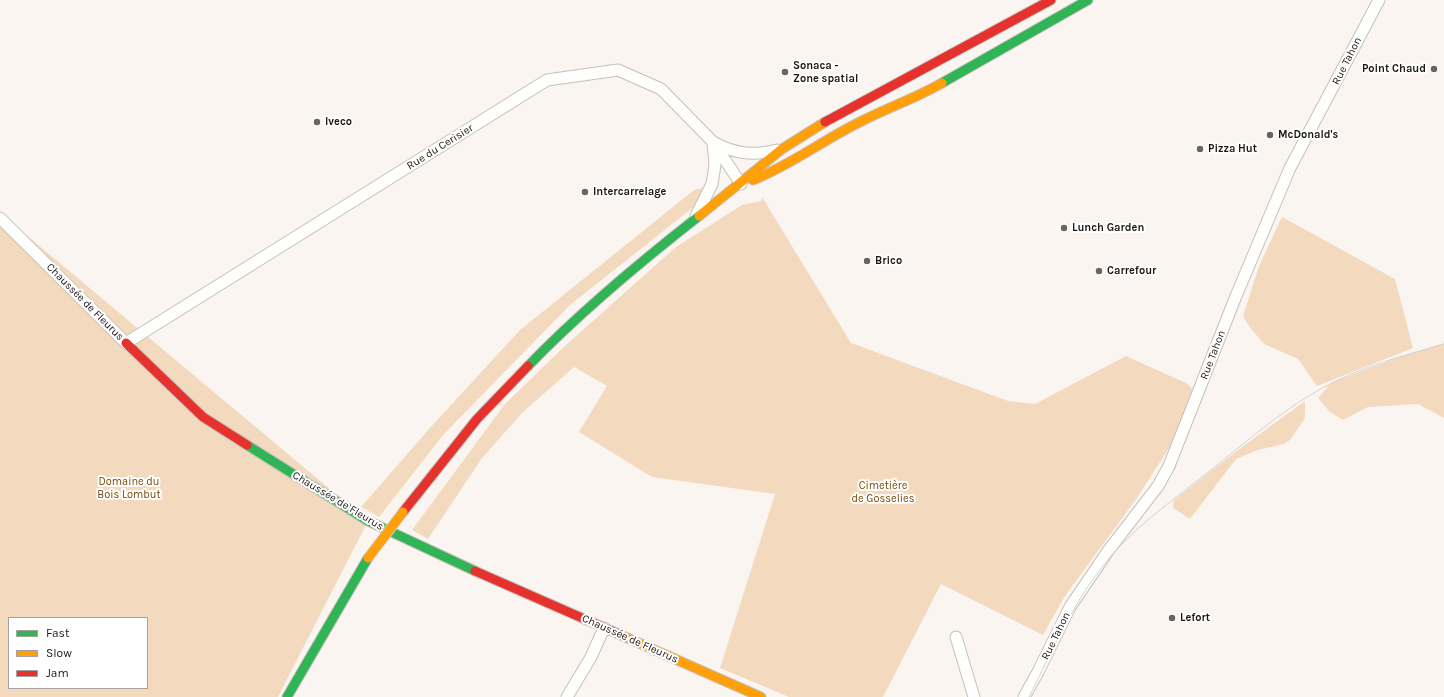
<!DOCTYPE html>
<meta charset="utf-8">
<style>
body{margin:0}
#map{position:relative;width:1444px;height:697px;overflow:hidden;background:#faf5f1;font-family:Karla,sans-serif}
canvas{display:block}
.legend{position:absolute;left:8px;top:617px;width:140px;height:72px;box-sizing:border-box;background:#fff;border:1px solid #a4a2a0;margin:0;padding:5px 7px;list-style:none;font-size:12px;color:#1b1611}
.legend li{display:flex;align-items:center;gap:8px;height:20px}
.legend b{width:20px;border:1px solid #a4a2a0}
</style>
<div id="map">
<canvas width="1444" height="697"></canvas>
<ul class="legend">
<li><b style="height:5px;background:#30b455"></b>Fast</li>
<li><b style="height:5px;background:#ff9f0a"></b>Slow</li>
<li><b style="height:5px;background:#e5322d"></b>Jam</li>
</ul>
</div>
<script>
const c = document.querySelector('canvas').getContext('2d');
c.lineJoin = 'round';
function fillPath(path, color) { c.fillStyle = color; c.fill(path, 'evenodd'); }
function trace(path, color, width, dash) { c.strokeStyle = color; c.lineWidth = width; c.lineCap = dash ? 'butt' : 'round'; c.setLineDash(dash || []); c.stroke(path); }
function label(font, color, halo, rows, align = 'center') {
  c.font = font + ' Karla,sans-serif'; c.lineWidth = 4; c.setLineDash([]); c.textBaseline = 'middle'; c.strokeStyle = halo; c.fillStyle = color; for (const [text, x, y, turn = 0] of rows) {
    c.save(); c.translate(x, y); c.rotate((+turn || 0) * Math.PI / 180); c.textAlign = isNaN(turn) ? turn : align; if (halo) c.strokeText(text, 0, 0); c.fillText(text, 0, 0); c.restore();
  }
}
const green = new Path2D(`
 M704,188L705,198L570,305L444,434L379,517L361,507L429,429L520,330L694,190Z
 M762,197L851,343L1008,401L1035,404L1126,356L1188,384L1192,389L1176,437L1137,498L1065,596L1043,635L941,584L883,697H789L720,668L775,494L652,477L579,432L607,386L574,367L523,412L482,458L428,539L412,530L505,404L566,345L676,247L742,205L761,201Z
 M0,213L368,521L278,697H0ZM9,618H147V688H9Z
 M1282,217L1395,279L1413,348L1317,386L1298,359L1264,344L1248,325L1243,316L1259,266Z
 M1444,343V418L1418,404L1368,407L1343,420L1330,412L1318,398L1332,382L1402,356Z
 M1305,401V418L1290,440L1284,444L1258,450L1236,459L1190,519L1173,508L1174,500C1217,466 1260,433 1305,401Z`);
const street = new Path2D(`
 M715,143C736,154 754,156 777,150
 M696,216L712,184L715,165L713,143
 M0,218L126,343L547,80L618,70L661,89L713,142L741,184
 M956,637L974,697
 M567,697L591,657L604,628
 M1024,697L1038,672L1070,607L1108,551L1158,486L1169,466L1236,296L1290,168L1379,0`);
const fast = new Path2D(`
 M942,83L1088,0
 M528,366C581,311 639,263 699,216
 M247,445L368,521L475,571
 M287,697L368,558`);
const slow = new Path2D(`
 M753,180C791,165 823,140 860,122C887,108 916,98 942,83
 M699,216L782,149L825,122
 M623,636L761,697`);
const jam = new Path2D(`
 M825,122L1051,0
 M126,343L203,417L247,445
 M403,512L477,419L528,366
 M475,571L623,636`);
const tram = new Path2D(`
 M1029,697C1051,654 1070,609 1099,571C1129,530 1172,501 1211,470C1251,438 1290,403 1336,381C1370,364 1407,355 1444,344`);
const slowBridge = new Path2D(`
 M368,558L403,512`);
const markers = [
 [1434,69,4,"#69645f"],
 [785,72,4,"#69645f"],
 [317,122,4,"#69645f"],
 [1270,135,4,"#69645f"],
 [1200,149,4,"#69645f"],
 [585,192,4,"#69645f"],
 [1064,228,4,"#69645f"],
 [867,261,4,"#69645f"],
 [1099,271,4,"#69645f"],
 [1172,618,4,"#69645f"]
];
const streetNames = [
 ["Rue Tahon",1347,61,-63],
 ["Rue du Cerisier",440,147,-32],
 ["Chaussée de Fleurus",85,302,45],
 ["Rue Tahon",1213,355,-69],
 ["Chaussée de Fleurus",338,501,31],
 ["Rue Tahon",1056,636,-64],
 ["Chaussée de Fleurus",630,639,24]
];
const poiNames = [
 ["Sonaca -",793,66],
 ["Zone spatial",793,79],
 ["Point Chaud",1426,69,"right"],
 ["Iveco",325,122],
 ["McDonald's",1278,135],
 ["Pizza Hut",1208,149],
 ["Intercarrelage",593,192],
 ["Lunch Garden",1072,228],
 ["Brico",875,261],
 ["Carrefour",1107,271],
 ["Lefort",1180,618]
];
const parkNames = [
 ["Domaine du",129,482],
 ["Bois Lombut",129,495],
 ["Cimetière",883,486],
 ["de Gosselies",883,499]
];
fillPath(green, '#f3dabe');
trace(street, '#c5c0bc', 13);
trace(fast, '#c5c0bc', 11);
trace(slow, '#c5c0bc', 11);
trace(jam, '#c5c0bc', 11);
trace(street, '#fefefd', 11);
trace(fast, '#30b455', 9);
trace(slow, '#ff9f0a', 9);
trace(jam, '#e5322d', 9);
trace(tram, '#d4d2d1', 1);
trace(slowBridge, '#d4d1cf', 11, []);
trace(slowBridge, '#ff9f0a', 9);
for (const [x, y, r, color] of markers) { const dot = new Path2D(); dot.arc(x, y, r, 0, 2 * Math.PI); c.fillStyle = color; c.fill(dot); trace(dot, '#fff', 1.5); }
label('11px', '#1b1611', '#fff', streetNames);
label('bold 11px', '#1b1611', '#fff', poiNames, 'left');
label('11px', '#734807', '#fff', parkNames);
</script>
